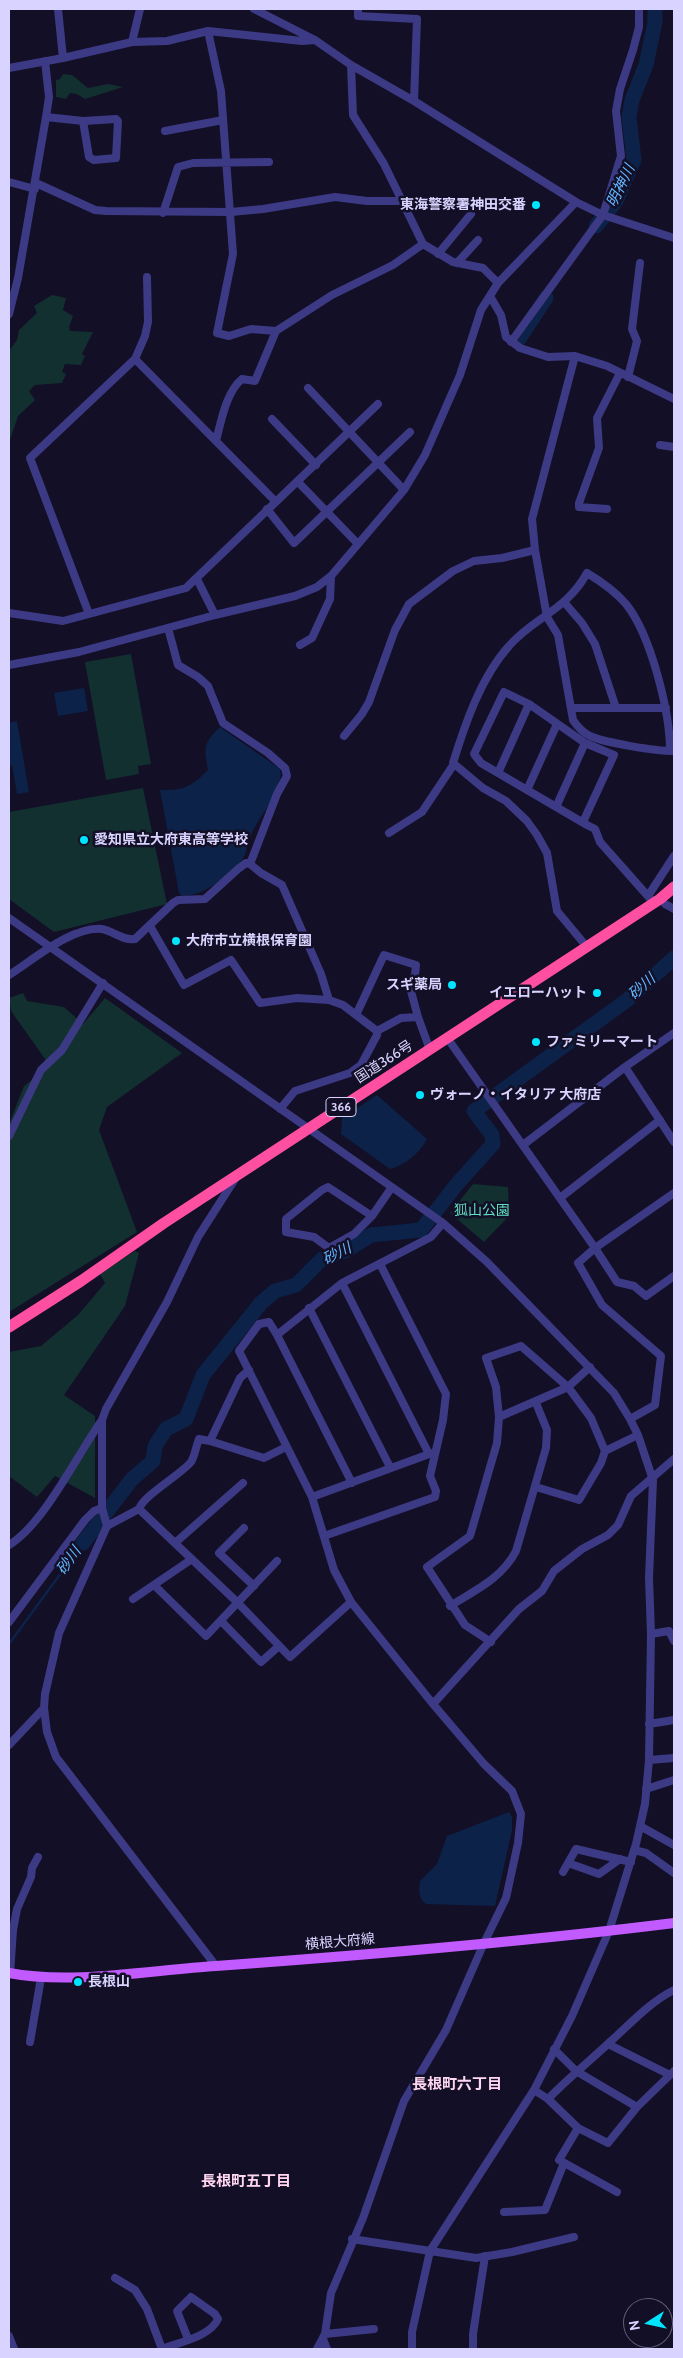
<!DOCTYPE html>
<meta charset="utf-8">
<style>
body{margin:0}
#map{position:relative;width:683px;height:2358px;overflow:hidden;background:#130f26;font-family:Cabin,sans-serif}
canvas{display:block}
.frame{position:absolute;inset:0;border:10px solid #d9d4ff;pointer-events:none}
.north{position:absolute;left:623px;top:2298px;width:50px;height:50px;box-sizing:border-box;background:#130f26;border:1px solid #625e7d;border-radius:50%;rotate:260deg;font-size:14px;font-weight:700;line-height:20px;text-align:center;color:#d9d4ff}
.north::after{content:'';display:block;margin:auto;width:18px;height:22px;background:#00e5ff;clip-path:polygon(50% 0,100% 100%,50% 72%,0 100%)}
</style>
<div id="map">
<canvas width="683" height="2358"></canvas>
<div class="frame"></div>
<div class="north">N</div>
</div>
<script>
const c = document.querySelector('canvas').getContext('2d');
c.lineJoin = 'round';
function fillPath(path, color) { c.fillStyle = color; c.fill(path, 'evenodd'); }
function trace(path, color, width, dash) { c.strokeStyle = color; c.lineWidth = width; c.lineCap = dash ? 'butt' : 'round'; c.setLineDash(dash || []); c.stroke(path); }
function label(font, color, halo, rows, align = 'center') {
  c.font = font + ' Cabin,"Noto Sans JP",sans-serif'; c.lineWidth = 5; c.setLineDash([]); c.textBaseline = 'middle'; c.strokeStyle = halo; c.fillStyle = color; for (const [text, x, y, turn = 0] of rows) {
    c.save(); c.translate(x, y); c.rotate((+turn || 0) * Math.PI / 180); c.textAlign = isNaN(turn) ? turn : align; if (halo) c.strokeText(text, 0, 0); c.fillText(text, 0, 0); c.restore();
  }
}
const green = new Path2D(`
 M63,74L72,75L88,88L108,84L123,87L85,99L77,94L70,93L66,99L56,97V80L60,79Z
 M52,295L66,298L63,310L73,316L69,327L70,331L93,332L82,354L85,356L81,365L65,364L62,372L66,374L62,383L35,385L29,391L35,400L18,416L9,443V351L17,340L19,330L37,313L34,306Z
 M131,654L151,764L138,766L139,774L106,780L85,662Z
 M143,788L167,904L54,932L9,899V812Z
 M23,993L27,1001L64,1007L83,1024L105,998L182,1053L107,1107L99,1130L137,1232L9,1312V1124L24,1086L50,1066L11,1011L9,998Z
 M473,1184L508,1187L509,1216L484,1242L450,1213Z
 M135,1251L139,1253L125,1306L64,1395L95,1416V1498L55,1476L37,1497L9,1476V1352L41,1346L78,1315L105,1283L100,1274Z`);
const water = new Path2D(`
 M84,688L88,711L58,716L54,693Z
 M17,721L29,792L17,794L12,765L9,766V723Z
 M220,727L280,769C285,789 258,817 251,835C245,848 249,853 237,866C224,880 201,896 182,896L179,893L160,790C184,790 190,788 208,770C204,748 203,743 220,727Z
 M377,1095L427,1139C420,1153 405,1165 390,1169L341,1134L342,1118Z
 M509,1812L512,1817V1830L495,1906L426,1904C418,1898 419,1890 420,1881L437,1864L447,1836Z`);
const stream = new Path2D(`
 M9,1644L83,1543`);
const river = new Path2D(`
 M596,226L616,201L634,160L629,117L632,100L646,65L655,22V9
 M519,339L546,298
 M83,1543L132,1479L153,1461L155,1446L166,1429L186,1419L203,1375L261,1303L275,1291L296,1285L322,1259L345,1251L371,1235L421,1230L457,1184L493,1144L492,1135L474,1111L626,1001L674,958`);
const minor = new Path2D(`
 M58,9L63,58
 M254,9L315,40L351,65L414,101L576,202L603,215L674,238
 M358,9V16L417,19L414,101
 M208,31L221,91L233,254L217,333L229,336L251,329L276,331L332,295L393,265L423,244
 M132,42L140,9
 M351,65L353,115L384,164L423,244L453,262L483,268L498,283
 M9,68L63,58L132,42L167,41L208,31L302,41L315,40
 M46,117L83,121L116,119L118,121L116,158L94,160L89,157L83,121
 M165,131L223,120
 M9,182L35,189
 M36,183L95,210L106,211L231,212L263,209L335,197L367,201H401
 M163,213L178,167L193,163L269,162
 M438,254L471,214
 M457,263L478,240
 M490,296L501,315L506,337L520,348L548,357L575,356L607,366L674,399
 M9,314L18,278L46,117L49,97L45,61
 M511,342L603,215L621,156L616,111L620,89L633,50L639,27V9
 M575,356L532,519L535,550L547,617L558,635L573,720C577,726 584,733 590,736C606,743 655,751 673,751
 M135,359L145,336L148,322L147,277
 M628,377L637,341L632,329L640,263
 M308,388L404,490
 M272,419L316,465
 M216,441C221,422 226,392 242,379L255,381L276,331
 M660,445L674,447
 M298,482L358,544
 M267,509L294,543L410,432
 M607,509L579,507V503L599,448L597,418L620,373
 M197,579L215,615
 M564,602L582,623L595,644L616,708
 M9,613L63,621L186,588L378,404
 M89,614L30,458L135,359L276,502
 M300,645L312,638L330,599L331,576
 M9,665L79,652L215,615L295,596L317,587L331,576L404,490L425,455L460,375L481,310L498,283L576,202
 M571,708H666
 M344,736L362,714L369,702L395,630L409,604L453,571L474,561L502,558L535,550
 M498,773L529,704
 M527,790L557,724
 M556,807L585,743
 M583,822L614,755L585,743L529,704L504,692L474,754L481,763L587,825L595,829L600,842L654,903
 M389,833L422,812L454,764
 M250,864L261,873L282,885L321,974L329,1000L343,1005L377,1031
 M648,896L674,856
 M665,904L674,909
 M9,918L443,1223L487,1262L614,1393L630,1419L638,1435L653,1480L649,1578L651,1634L649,1760L645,1804L636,1844L609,1931L572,2016L534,2090L430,2251L412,2332V2349
 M150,926L184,985L231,960L260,1003L297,998L329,1000
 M587,947L557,911L547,853L537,835L527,821L506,801L483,788L453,763C465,724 481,677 509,646C534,617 566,611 587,573C602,582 615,591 626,604C651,635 670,712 670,751
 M9,975C33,960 72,926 102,929C113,931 123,941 135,939L173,903L178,900L205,899L238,869L246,863L250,864L277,794L287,776L285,768L268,753L223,723L208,686L198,677L178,665L168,628
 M356,1015L384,955L416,965L415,975L409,984L418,1017
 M448,1039L595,1248L617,1282L634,1286L646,1296L674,1276
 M625,1067L674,1142
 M280,1109L295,1091L350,1073L361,1065L377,1035V1031L401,1018L418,1017L430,1050
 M9,1136L41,1070L62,1050L103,983
 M523,1145L625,1067L674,1033
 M328,1187L372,1216L354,1234L329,1248L314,1237L286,1232V1219L322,1190Z
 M560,1198L660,1120
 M372,1216L392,1187
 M342,1283L429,1454
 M309,1308L390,1467
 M277,1335L342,1283L431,1237L443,1223
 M499,1417L568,1387L590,1367
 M630,1419L655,1405L661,1356L602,1305L578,1263L595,1248L674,1193
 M102,1420V1508L107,1526
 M210,1441L240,1378L249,1370
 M536,1487L579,1500L601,1463L605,1451L638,1435
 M312,1497L432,1453
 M139,1509L238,1603L290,1657L351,1602
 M244,1528L219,1553L254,1586
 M324,1536L435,1497L436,1491L430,1476L443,1420L446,1394L380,1264
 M175,1543L243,1483
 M9,1545C44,1524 77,1455 102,1420L106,1409L167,1302L198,1237L235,1179
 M154,1585L206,1636L277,1561
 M133,1599L192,1559
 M450,1606C476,1590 502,1578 516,1551L546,1448L547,1430L536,1403
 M221,1621L261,1662L279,1646
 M9,1622L85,1520L94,1511L102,1508
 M651,1634L669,1631L674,1641
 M491,1642L465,1625L427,1567L470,1536L497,1443L499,1417L496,1387L486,1358L521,1346L568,1387L591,1418L605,1451
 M433,1704L519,1609L542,1591L554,1571L582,1549L608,1535L618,1525L631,1496L674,1459
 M649,1724L674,1720
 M9,1745L44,1708
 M649,1760L674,1758
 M646,1789L674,1780
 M640,1826L674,1845
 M634,1850L646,1853L674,1873
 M568,1863L599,1874L620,1859
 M563,1872L576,1849L631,1862
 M216,1966L56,1757L47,1732L44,1708L45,1694L59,1633L107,1526L139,1509C144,1495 179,1476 191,1462C195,1456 196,1446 199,1439L210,1441L264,1458L286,1447
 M10,1974L13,1930L17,1909L31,1877L32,1868L38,1857
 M30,2042L41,1978
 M608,2044L670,2075L674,2071
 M534,2090L548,2099C568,2078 590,2061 611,2041C631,2023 650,2002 674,1990
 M548,2099L578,2128L608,2143L637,2107L576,2071L554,2049
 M637,2107L670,2075
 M578,2128L559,2160L617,2192
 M504,2212L545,2210L564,2163
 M352,2239L476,2258L512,2252L574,2237
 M115,2278L135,2290L147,2309L162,2349
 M325,2334L374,2329
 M9,2336L14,2349
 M323,2339L327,2349
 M162,2349C179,2342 210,2337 218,2319L215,2314L191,2297L177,2311L188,2339
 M317,2349L325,2334L331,2293L363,2218L404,2101L446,2030L484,1943L506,1898L518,1843L521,1814L512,1791L484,1764L433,1704L351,1602L334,1570L312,1497L239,1351L259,1324L269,1322L277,1335L352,1483
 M473,2349V2334L485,2256`);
const major = new Path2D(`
 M9,1973C72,1985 151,1970 216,1966C368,1955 522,1942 674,1923`);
const highway = new Path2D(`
 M9,1327L81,1281L164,1223L660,899L674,887`);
const markers = [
 [536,205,5,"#00e5ff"],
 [84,840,5,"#00e5ff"],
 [176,941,5,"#00e5ff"],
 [452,985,5,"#00e5ff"],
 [597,993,5,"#00e5ff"],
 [536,1042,5,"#00e5ff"],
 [420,1095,5,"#00e5ff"],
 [78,1982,5,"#00e5ff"]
];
const shields = [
 [341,1107,30]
];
const shieldNames = [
 ["366",341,1107]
];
const poiNames = [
 ["東海警察署神田交番",526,205,"right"],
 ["愛知県立大府東高等学校",94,840],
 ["大府市立横根保育園",186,941],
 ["スギ薬局",442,985,"right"],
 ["イエローハット",587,993,"right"],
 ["ファミリーマート",546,1042],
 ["ヴォーノ・イタリア 大府店",430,1095],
 ["長根山",88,1982]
];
const streetNames = [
 ["国道366号",384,1062,-33],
 ["横根大府線",340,1942,-5]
];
const parkNames = [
 ["狐山公園",482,1211]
];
const waterNames = [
 ["明神川",621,186,-64],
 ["砂川",642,987,-42],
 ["砂川",337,1254,-27],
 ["砂川",69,1561,-54]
];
const neighbourhoodNames = [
 ["長根町六丁目",457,2085],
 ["長根町五丁目",246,2182]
];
fillPath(green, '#12302f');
fillPath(water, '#0c2248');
trace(stream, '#0c2248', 2.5);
trace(river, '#0c2248', 15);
trace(minor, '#3d3a85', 8);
trace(major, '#c25bff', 10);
trace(highway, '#ff4fa3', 11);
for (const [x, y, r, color] of markers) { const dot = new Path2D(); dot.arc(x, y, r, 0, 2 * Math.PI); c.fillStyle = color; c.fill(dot); trace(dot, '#130f26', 2); }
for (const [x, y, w] of shields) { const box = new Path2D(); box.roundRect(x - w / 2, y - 9.5, w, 19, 4); c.fillStyle = '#130f26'; c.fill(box); trace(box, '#d9d4ff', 1); }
label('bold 12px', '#d9d4ff', null, shieldNames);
label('bold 14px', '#d9d4ff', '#130f26', poiNames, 'left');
label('14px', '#d9d4ff', '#130f26', streetNames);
label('14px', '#5fe0c0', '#130f26', parkNames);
label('italic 15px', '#62b6ff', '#130f26', waterNames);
label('bold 15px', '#ffd6f0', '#130f26', neighbourhoodNames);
</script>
